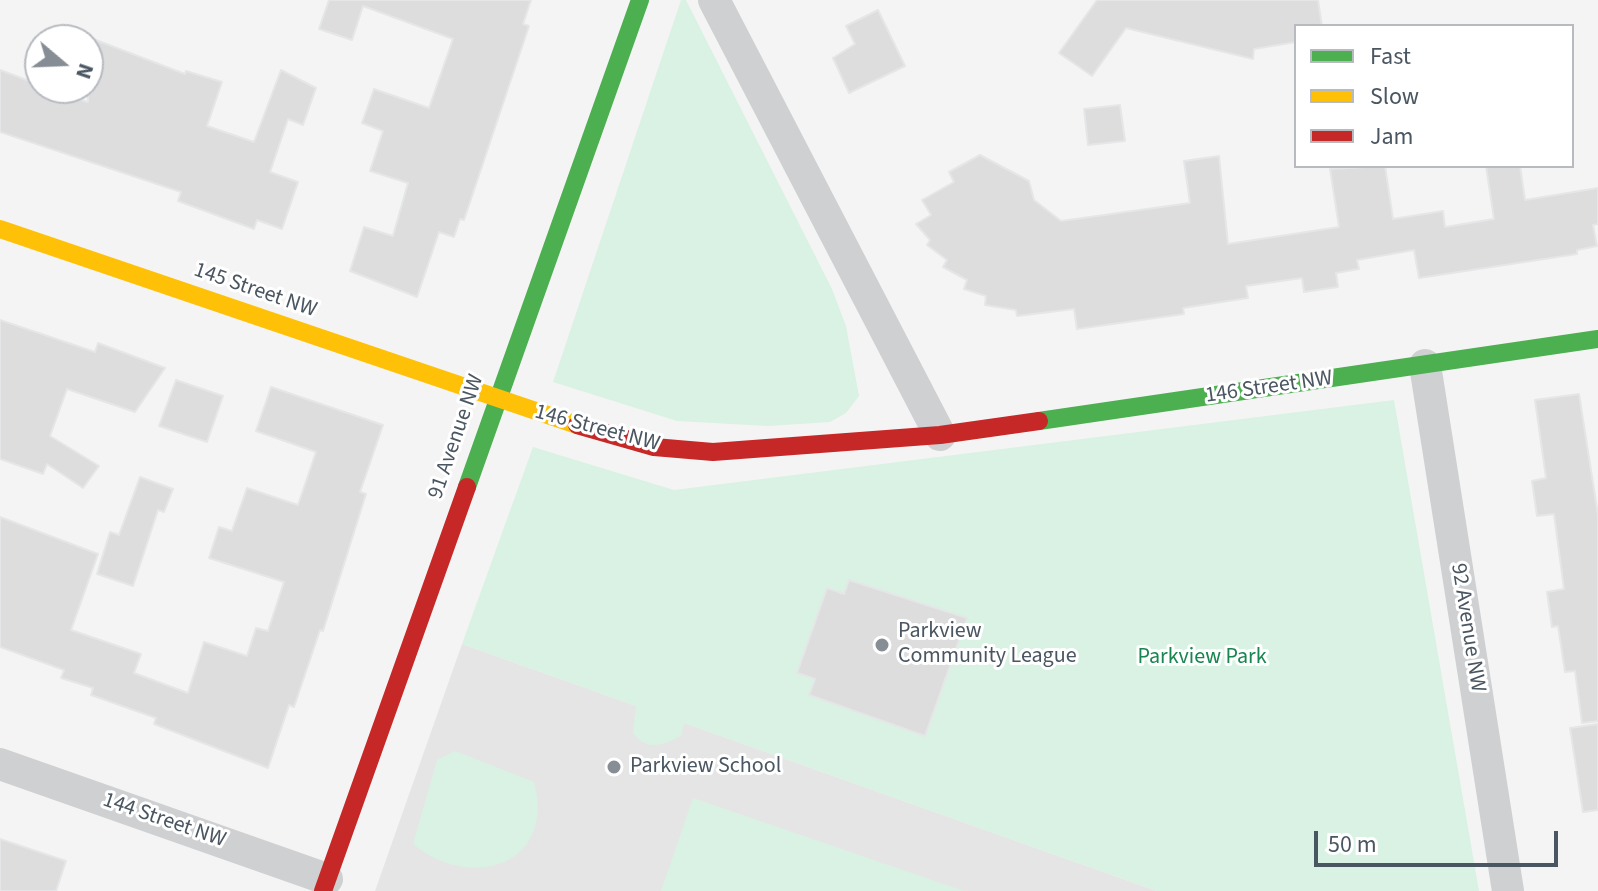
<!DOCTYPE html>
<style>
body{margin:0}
#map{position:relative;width:1598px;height:891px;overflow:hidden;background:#f4f4f4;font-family:"Source Sans 3",sans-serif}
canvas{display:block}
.legend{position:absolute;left:1294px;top:24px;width:280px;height:144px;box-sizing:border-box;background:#fff;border:2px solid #b7bbc0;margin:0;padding:10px 14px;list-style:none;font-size:24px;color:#4a5661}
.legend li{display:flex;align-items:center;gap:16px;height:40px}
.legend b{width:40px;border:2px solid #b7bbc0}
.north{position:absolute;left:24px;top:24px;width:80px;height:80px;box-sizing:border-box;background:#fff;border:2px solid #b7bbc0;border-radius:50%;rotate:109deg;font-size:22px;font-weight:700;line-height:32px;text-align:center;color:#4a5661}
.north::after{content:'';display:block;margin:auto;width:28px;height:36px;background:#868d94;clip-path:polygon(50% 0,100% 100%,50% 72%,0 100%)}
.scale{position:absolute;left:1314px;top:831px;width:244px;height:36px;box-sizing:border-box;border:4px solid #4a5661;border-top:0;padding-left:10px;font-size:24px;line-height:28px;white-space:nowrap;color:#4a5661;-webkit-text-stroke:6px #fff;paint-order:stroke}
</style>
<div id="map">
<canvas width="1598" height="891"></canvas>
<ul class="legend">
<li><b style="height:10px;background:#4caf50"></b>Fast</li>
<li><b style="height:10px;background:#ffc107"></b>Slow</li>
<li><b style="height:10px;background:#c62828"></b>Jam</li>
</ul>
<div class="north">N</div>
<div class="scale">50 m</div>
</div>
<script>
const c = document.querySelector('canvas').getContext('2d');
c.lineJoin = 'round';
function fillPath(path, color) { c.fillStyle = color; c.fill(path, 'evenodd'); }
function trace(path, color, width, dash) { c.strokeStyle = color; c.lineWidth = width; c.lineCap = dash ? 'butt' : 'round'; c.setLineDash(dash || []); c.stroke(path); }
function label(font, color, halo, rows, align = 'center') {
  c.font = font + ' "Source Sans 3",sans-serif'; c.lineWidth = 6; c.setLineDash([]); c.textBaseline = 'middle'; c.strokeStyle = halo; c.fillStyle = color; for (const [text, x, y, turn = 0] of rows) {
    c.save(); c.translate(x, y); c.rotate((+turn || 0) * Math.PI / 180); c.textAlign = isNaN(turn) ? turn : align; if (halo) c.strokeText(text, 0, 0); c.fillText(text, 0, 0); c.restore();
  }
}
const education = new Path2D(`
 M462,644L1157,891H375Z`);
const green = new Path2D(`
 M681,0H686L832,289L846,326L859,396L846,413L830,422L768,426L677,421L553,382Z
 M1394,400L1479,891H1157L684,723L681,736C662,745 648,752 633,733L636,706L462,644L533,447L674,490Z
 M455,751L534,782C556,867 469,891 413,844L437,760Z
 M693,798L964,891H661Z`);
const building = new Path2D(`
 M329,0H531L523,24L529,26L464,220L460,219L454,237L439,232L417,297L350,271L364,227L393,236L408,183L370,171L383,131L362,123L374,89L429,108L453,39L363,6L352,40L319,29Z
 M1097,0H1318L1322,26H1296V42L1254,49L1253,59L1126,28L1092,76L1059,53Z
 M878,10L905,66L849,93L833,58L855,44L846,26Z
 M88,37L185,74L186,71L222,82L207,126L254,142L281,70L316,88L303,125L288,119L270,172L298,182L282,229L257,220L254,229L178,201L181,192L0,132V70L40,85V88L88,102Z
 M1120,105L1125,141L1088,145L1084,109Z
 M980,155L1029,181L1034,200L1061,221L1190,203L1184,161L1219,156L1228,244L1339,227L1330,169L1385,166L1393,219L1443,211L1445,227L1494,219L1486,166H1520L1525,200L1598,188V224L1593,225L1597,246L1577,250V254L1419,278L1414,250L1357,260L1359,269L1336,273L1338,287L1304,292L1302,278L1246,286L1248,298L1183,308L1184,314L1077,329L1074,309L1017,316L1016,310L985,305L986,296L964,289L967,280L943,267L947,260L927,245L930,240L916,224L931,215L922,200L954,182L949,172Z
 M0,320L95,352L98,343L165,368L135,412L67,389L50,436L99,466L83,488L47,464L43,474L0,459Z
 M176,380L223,396L207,442L159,426Z
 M271,387L383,425L360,492L366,494L323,631L320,630L294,707L289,705L268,768L154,724L156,718L91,695L93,688L61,678L64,670L0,647V517L98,554L71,630L141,654L134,673L188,693L204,642L247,656L256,628L268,631L284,582L209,558L219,527L232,531L247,488L298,505L316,452L256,431Z
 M1579,394L1598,515V721L1582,723L1575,671L1565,672L1558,626L1552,627L1547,592L1564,589L1554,514L1537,516L1532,481L1546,478L1535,400Z
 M140,477L173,489L164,512L158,510L133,586L97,574L110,532L119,535Z
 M849,580L967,618L925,736L809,695L815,679L797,673L827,588L844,594Z
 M1598,724V810L1583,812L1570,728Z
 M0,839L66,861L56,891H0Z`);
const street = new Path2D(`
 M714,0L940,435
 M1425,365L1508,891
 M0,764L327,879`);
const fast = new Path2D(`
 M1039,421L1598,339
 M467,487L640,0`);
const slow = new Path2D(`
 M0,229L577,425`);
const jam = new Path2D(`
 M577,425L654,447L713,452L940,435L1039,421
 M323,891L467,487`);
const markers = [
 [882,645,8,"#868d94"],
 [614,767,8,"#868d94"]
];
const streetNames = [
 ["145 Street NW",255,291,19],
 ["146 Street NW",1269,388,-8],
 ["146 Street NW",597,429,15],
 ["91 Avenue NW",457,437,-71],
 ["92 Avenue NW",1467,628,81],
 ["144 Street NW",164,821,19]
];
const poiNames = [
 ["Parkview",898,632],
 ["Community League",898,657],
 ["Parkview School",630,767]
];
const parkNames = [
 ["Parkview Park",1202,658]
];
fillPath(education, '#e6e5e6');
fillPath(green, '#d9f2e3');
fillPath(building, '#ddddde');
trace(building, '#e5e6e7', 2);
trace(street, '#ced0d2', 32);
trace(fast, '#4caf50', 18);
trace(slow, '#ffc107', 18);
trace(jam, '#c62828', 18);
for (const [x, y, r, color] of markers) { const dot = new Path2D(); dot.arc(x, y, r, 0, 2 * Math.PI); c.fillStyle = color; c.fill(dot); trace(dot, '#fff', 3); }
label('22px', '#4a5661', '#fff', streetNames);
label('22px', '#4a5661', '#fff', poiNames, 'left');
label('22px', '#17864f', '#fff', parkNames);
</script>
